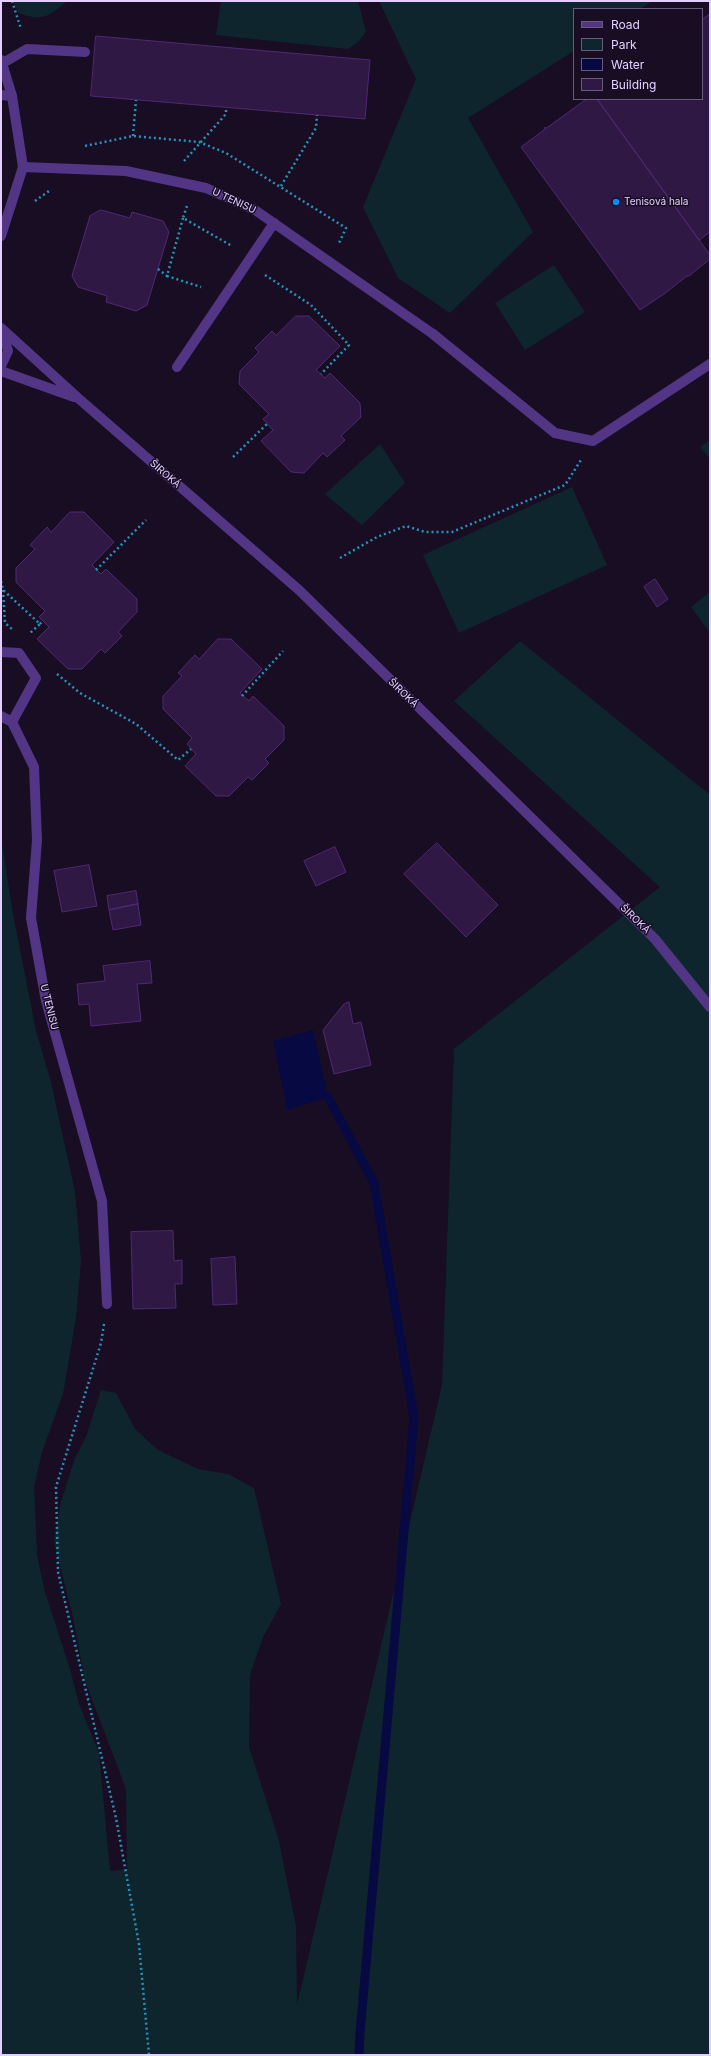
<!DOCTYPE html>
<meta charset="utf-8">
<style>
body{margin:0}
#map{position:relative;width:711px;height:2056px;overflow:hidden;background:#180d23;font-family:Inter,sans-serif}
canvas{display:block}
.frame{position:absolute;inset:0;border:2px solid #e4cfff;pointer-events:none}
.legend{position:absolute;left:573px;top:8px;width:130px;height:92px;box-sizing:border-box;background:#180d23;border:1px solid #6a5b7b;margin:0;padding:5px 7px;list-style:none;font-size:12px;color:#e4cfff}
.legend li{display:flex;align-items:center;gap:8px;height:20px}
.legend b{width:20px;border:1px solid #6a5b7b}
</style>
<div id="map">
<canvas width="711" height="2056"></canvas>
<div class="frame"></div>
<ul class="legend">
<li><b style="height:5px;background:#533585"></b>Road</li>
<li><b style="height:11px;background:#0f252e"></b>Park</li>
<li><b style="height:11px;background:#070942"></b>Water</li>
<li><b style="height:11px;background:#301845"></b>Building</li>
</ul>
</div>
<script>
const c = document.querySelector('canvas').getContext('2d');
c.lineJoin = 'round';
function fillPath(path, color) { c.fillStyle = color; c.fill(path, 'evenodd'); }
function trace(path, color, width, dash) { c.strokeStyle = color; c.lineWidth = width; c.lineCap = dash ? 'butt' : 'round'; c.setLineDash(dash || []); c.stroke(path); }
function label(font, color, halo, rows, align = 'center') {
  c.font = font + ' Inter,sans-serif'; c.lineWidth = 3; c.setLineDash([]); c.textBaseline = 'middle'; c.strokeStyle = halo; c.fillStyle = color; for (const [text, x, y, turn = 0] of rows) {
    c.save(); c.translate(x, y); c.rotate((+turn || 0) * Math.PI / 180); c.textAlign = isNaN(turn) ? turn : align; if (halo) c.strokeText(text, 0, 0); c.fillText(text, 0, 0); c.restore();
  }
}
const green = new Path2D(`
 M13,1H67C48,18 42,21 18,13Z
 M221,1H358L366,32L358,42L348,49L216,35Z
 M379,1H653L640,9H574V51L468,118L533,232L450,313L398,278L363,207L416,79Z
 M554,265L585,312L525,350L495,303Z
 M710,440V459L700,447Z
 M380,444L405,483L362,525L325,494Z
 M572,487L607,565L459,633L423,555Z
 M710,592V633L691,607Z
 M520,641L710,795V2055H1V838L13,914L36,1031L51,1082L75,1192L81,1261L76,1318L63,1394L42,1452L34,1487L37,1555L45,1592L70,1669L79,1704L99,1753L110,1871L127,1869L126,1789L85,1681L73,1617L54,1542L61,1502L75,1458L86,1437L101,1390L116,1393L135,1429L158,1450L198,1469L228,1474L254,1488L281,1604L263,1637L250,1675L249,1747L278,1837L296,1926L297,2005L442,1385L454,1049L660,887L454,701Z`);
const water = new Path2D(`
 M313,1030L328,1097L287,1110L273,1041Z`);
const stream = new Path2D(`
 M328,1097L374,1183L414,1417L360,2033L359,2055`);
const building = new Path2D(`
 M710,14V232L699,240L597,99H702V20Z
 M96,36L370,60L365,119L91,96Z
 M587,99H597L710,255V259L689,276H687L664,294L640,310L521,147L544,130L545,127L546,128Z
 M101,210L130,218L132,212L163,221L169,232L147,305L136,311L106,302L107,296L78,287L72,276L90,216Z
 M296,316H309L340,346L316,370L325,378L330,373L360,403L361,417L341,436L345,440L327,457L323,453L304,473L291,472L261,441L273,430L263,419L269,414L239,384L240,371L259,352L255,348L272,331L276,335Z
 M70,512H84L114,542L92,565L101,574L106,569L137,599V612L118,632L122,636L105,653L101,649L82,669H68L37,639L49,627L39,617L45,611L16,582V568L35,549L30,545L47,527L51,532Z
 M655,579L668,599L657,607L644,587Z
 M218,639H231L262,669L240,693L249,701L253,696L284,726V740L265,759L269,763L252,780L248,777L229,796H216L185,766L196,754L187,744L192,738L163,709V696L182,676L178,673L195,655L199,659Z
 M437,843L498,905L466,937L404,874Z
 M335,847L346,872L316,886L304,861Z
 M89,865L97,906L62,912L54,871Z
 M136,891L138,904L109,910L107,896Z
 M138,904L141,925L113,930L109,910Z
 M150,961L152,983L137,984L141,1021L91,1026L89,1004L79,1005L77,984L105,981L103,966Z
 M349,1002L353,1024L361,1022L371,1065L334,1074L323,1030L344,1004Z
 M173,1231L174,1261L182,1260V1284H175L176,1308L133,1309L131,1232Z
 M235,1257L237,1304L213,1305L211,1259Z`);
const path = new Path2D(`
 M12,1L21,29
 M133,136L136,100
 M85,146L133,136L199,142L226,153L346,228L339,243
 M184,161L226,114V107
 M281,186L316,128L317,115
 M35,201L49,191
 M187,206L183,218L232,246
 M183,218L167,276L201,287
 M158,269L167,276
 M265,275L311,305L349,345L321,374
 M233,457L267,424
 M340,558L377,537L406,526L425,532H452L565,485L581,460
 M96,570L146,520
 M1,581L3,590L40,624L29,634
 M3,590L5,623L13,630
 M40,624L43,620
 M57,674L80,693L136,724L178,760L191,749
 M242,696L283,651
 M104,1324L101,1343L56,1487L58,1572L116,1818L139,1944L149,2055`);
const lane = new Path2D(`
 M3,63L27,49L85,52
 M1,95L12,96
 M433,334L555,433L593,441L710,364
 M177,367L274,223`);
const street = new Path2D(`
 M1,60L12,96L23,167L1,236
 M23,167L126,171L206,188L255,210L433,334
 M1,328L78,398L299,590L655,939L710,1007
 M1,366L8,351L2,329
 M1,371L74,397
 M1,652L19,653L36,678L12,722
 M1,716L12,722L34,767L37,840L31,918L46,1001L102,1201L107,1304`);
const markers = [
 [616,202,4,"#008efa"]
];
const streetNames = [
 ["U TENISU",234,201,25],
 ["ŠIROKÁ",165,474,41],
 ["ŠIROKÁ",403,693,44],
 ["ŠIROKÁ",635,919,44],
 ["U TENISU",49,1007,76]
];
const poiNames = [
 ["Tenisová hala",624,202]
];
fillPath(green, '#0f252e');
fillPath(water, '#070942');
trace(stream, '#070942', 9);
fillPath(building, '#301845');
trace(building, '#502972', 1);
trace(path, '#2893ba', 2.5, [2, 3]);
trace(lane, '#533585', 10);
trace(street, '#533585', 10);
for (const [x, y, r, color] of markers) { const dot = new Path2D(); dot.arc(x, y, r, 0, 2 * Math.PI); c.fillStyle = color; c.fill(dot); trace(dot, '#180d23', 1.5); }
label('10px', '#e4cfff', '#180d23', streetNames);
label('10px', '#e4cfff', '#180d23', poiNames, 'left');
</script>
